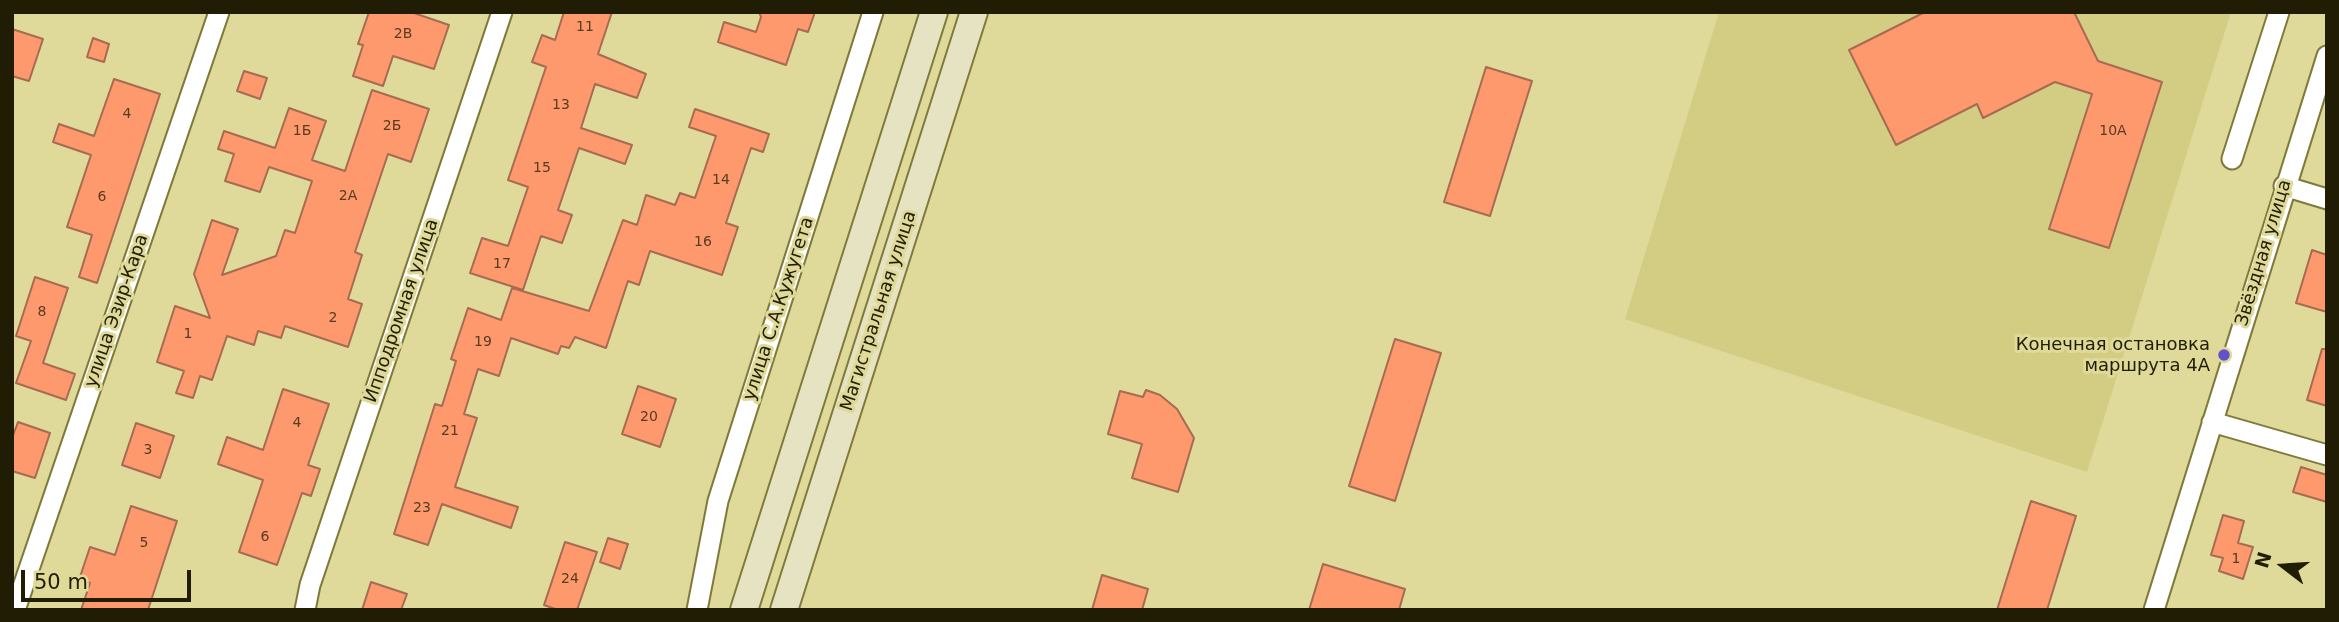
<!DOCTYPE html>
<meta charset="utf-8">
<style>
body{margin:0}
#map{position:relative;width:2339px;height:622px;overflow:hidden;background:#dfda99;font-family:"DejaVu Sans",sans-serif}
canvas{display:block}
.frame{position:absolute;inset:0;border:14px solid #201d04;pointer-events:none}
.north{position:absolute;left:2248px;top:531px;width:70px;height:70px;-webkit-text-stroke:5px #dfda99;paint-order:stroke;rotate:287deg;font-size:19px;font-weight:700;line-height:28px;text-align:center;color:#201d04}
.north::after{content:'';display:block;margin:auto;width:24px;height:32px;background:#201d04;clip-path:polygon(50% 0,100% 100%,50% 72%,0 100%)}
.scale{position:absolute;left:21px;top:570px;width:170px;height:32px;box-sizing:border-box;border:4px solid #201d04;border-top:0;padding-left:9px;font-size:21px;line-height:24px;white-space:nowrap;color:#201d04;-webkit-text-stroke:5px #dfda99;paint-order:stroke}
</style>
<div id="map">
<canvas width="2339" height="622"></canvas>
<div class="frame"></div>
<div class="north">N</div>
<div class="scale">50 m</div>
</div>
<script>
const c = document.querySelector('canvas').getContext('2d');
c.lineJoin = 'round';
function fillPath(path, color) { c.fillStyle = color; c.fill(path, 'evenodd'); }
function trace(path, color, width, dash) { c.strokeStyle = color; c.lineWidth = width; c.lineCap = dash ? 'butt' : 'round'; c.setLineDash(dash || []); c.stroke(path); }
function label(font, color, halo, rows, align = 'center') {
  c.font = font + ' "DejaVu Sans",sans-serif'; c.lineWidth = 6; c.setLineDash([]); c.textBaseline = 'middle'; c.strokeStyle = halo; c.fillStyle = color; for (const [text, x, y, turn = 0] of rows) {
    c.save(); c.translate(x, y); c.rotate((+turn || 0) * Math.PI / 180); c.textAlign = isNaN(turn) ? turn : align; if (halo) c.strokeText(text, 0, 0); c.fillText(text, 0, 0); c.restore();
  }
}
const built = new Path2D(`
 M1719,12H2231L2087,472L1625,319Z`);
const building = new Path2D(`
 M369,12H411L449,25L434,69L393,56L383,86L353,76L363,45L358,44Z
 M564,12H612L598,54L646,74L637,98L595,84L581,128L632,145L625,164L579,148L558,210L572,215L562,243L541,236L523,290L470,273L482,238L508,246L528,187L508,180L546,67L532,62L542,35L555,40Z
 M759,12H815L808,32L798,29L786,65L718,42L724,22L756,32L761,17Z
 M1925,12H2074L2098,61L2162,82L2109,248L2049,229L2092,94L2055,82L1983,118L1977,104L1896,145L1849,50Z
 M12,29L43,39L29,81L12,76Z
 M93,38L109,44L104,62L87,57Z
 M1486,67L1532,81L1490,216L1444,202Z
 M244,71L267,78L260,99L237,91Z
 M114,79L160,94L97,283L79,277L92,235L67,227L91,155L53,142L59,124L94,136Z
 M372,90L429,109L411,162L388,154L355,252L362,255L348,299L362,304L348,347L285,326L281,338L258,331L254,345L227,336L212,380L200,376L193,398L176,393L184,371L157,362L175,306L210,318L194,274L212,220L238,229L222,275L276,256L285,230L295,233L312,181L269,167L260,192L225,181L234,154L218,149L224,131L275,148L289,108L326,121L312,160L345,171Z
 M695,109L769,134L763,152L751,148L726,223L738,227L722,275L650,251L639,285L628,281L606,348L575,337L569,348L561,346L558,354L511,338L499,376L478,369L464,414L477,418L455,487L518,507L511,528L442,504L428,545L394,534L435,404L442,406L456,361L451,359L468,308L501,320L512,288L589,311L623,220L637,225L646,195L675,205L680,193L695,198L716,136L689,127Z
 M2312,250L2327,255V312L2296,303Z
 M35,277L68,288L43,363L75,374L66,400L16,383L31,341L16,336Z
 M1395,339L1441,353L1395,501L1349,486Z
 M2322,349H2327V406L2307,400Z
 M638,386L676,399L660,447L622,434Z
 M283,389L329,404L308,465L320,469L311,496L302,493L277,565L239,552L263,480L218,464L227,437L263,450Z
 M1146,390L1160,395L1177,409L1194,438L1178,492L1132,478L1142,444L1108,434L1120,391L1143,397Z
 M18,422L50,433L35,478L12,471V438Z
 M136,423L174,436L160,478L122,465Z
 M2301,467L2327,475V502L2293,492Z
 M2031,501L2076,516L2047,610H1997Z
 M131,506L177,521L148,610H81L90,583L79,580L90,547L115,555Z
 M2223,515L2244,521L2238,543L2253,547L2243,579L2219,571L2223,558L2211,555Z
 M608,538L628,544L620,569L600,562Z
 M565,542L597,552L577,610H558L544,605Z
 M1323,564L1405,589L1399,610H1309Z
 M1102,575L1148,589L1142,610H1092Z
 M371,582L407,594L401,610H362Z`);
const street = new Path2D(`
 M2232,159L2279,12
 M2284,186L2327,199
 M2212,422L2327,455
 M15,610L219,12
 M305,610L310,585L502,12
 M697,610L718,501L873,12
 M2154,610L2327,56`);
const secondary = new Path2D(`
 M744,610L934,12
 M784,610L974,12`);
const markers = [
 [2224,355,7,"#6151ca"]
];
const numberNames = [
 ["11",585,27],
 ["2В",403,34],
 ["13",561,105],
 ["4",127,114],
 ["2Б",392,126],
 ["1Б",302,131],
 ["10А",2113,131],
 ["15",542,168],
 ["14",721,180],
 ["2А",348,196],
 ["6",102,197],
 ["16",703,242],
 ["17",502,264],
 ["8",42,312],
 ["2",333,318],
 ["1",188,334],
 ["19",483,342],
 ["20",649,417],
 ["4",297,423],
 ["21",450,431],
 ["3",148,450],
 ["23",422,508],
 ["6",265,537],
 ["5",144,543],
 ["1",2236,559],
 ["24",570,579]
];
const streetNames = [
 ["Звёздная улица",2264,253,-73],
 ["улица С.А.Кужугета",779,309,-72],
 ["улица Эзир-Кара",117,311,-71],
 ["Ипподромная улица",402,311,-71],
 ["Магистральная улица",879,311,-72]
];
const poiNames = [
 ["Конечная остановка",2210,345],
 ["маршрута 4А",2210,366]
];
fillPath(built, '#d3cd84');
fillPath(building, '#fd996d');
trace(building, '#a66b52', 2);
trace(street, '#7f7a3b', 23);
trace(secondary, '#7f7a3b', 30);
trace(street, '#fff', 19);
trace(secondary, '#e6e3c2', 26);
for (const [x, y, r, color] of markers) { const dot = new Path2D(); dot.arc(x, y, r, 0, 2 * Math.PI); c.fillStyle = color; c.fill(dot); trace(dot, '#dfda99', 2.5); }
label('14px', '#573c1e', null, numberNames);
label('18px', '#201d04', '#dfda99', streetNames);
label('18px', '#201d04', '#dfda99', poiNames, 'right');
</script>
